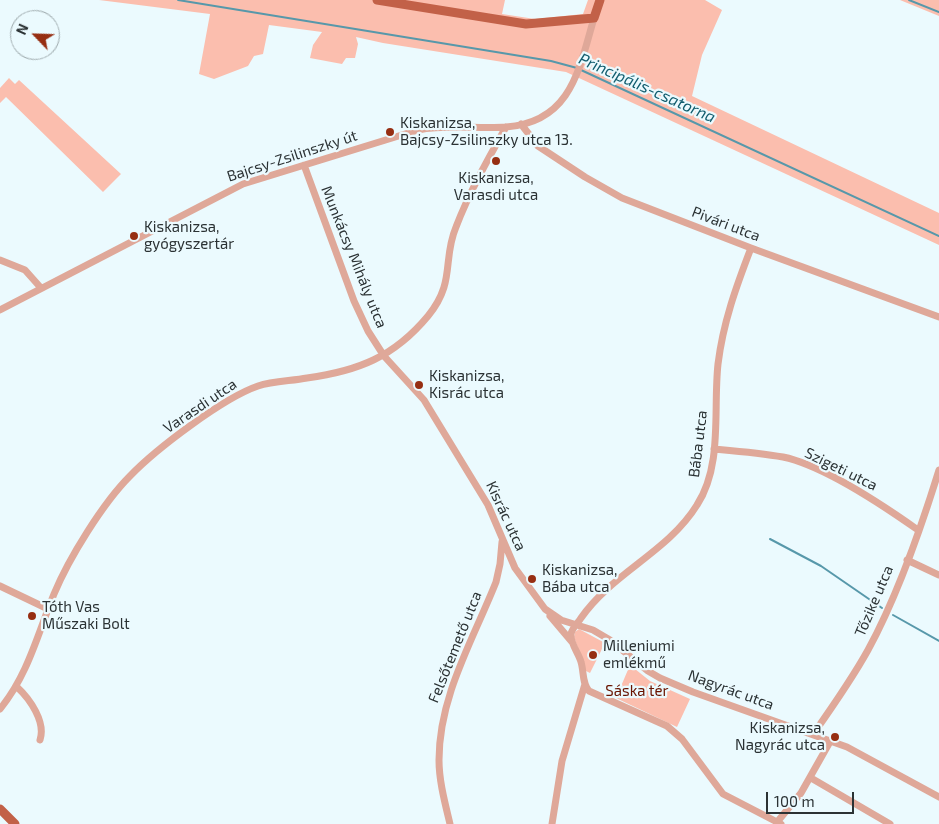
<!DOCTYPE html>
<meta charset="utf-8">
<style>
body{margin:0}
#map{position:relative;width:939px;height:824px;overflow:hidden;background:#ebfafe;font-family:"Exo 2",sans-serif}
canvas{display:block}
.north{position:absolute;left:10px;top:10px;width:50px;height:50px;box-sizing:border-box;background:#ebfafe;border:1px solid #9eaaad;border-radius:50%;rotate:294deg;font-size:14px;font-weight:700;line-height:20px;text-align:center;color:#2b3234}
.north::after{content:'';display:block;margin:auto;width:18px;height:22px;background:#962e12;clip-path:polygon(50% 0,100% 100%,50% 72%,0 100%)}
.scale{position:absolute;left:766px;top:792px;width:88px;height:22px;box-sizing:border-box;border:2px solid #2b3234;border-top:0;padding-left:6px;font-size:15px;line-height:18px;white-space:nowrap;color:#2b3234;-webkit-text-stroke:4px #ebfafe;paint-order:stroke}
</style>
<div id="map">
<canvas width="939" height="824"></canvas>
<div class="north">N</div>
<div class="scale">100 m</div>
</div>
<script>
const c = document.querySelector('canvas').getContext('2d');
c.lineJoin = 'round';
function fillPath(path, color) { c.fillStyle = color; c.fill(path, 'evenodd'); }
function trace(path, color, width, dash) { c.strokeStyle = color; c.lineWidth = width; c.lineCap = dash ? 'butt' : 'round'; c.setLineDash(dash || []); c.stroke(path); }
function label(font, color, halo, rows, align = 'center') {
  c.font = font + ' "Exo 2",sans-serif'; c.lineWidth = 4.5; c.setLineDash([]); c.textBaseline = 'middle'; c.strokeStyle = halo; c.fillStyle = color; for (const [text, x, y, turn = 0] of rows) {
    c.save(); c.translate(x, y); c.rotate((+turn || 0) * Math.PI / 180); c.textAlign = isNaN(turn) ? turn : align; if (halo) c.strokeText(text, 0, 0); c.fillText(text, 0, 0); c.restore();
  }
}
const green = new Path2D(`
 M99,0H505L502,14L535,19L583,14L588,0H705L722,10L702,55L692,96L939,213V245L566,72L383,43L356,37L358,44L355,58H346L342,64L310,58L313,45L322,32L269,25L263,54L254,56L248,66L214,79L199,74L210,14Z
 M900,0H939V16Z
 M9,78L15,84L19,80L121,174L103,192L6,97L0,103V88Z
 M579,629L605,643L590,673L586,671L574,637L575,632Z
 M630,665L650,681L690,699L677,727L616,698Z`);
const stream = new Path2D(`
 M178,0L551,61L577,68
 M909,0L939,12
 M581,70L939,236
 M770,539L821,566L882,608
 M893,615L939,641`);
const minor = new Path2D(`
 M521,124L538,146L585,177L622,198L751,248L939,317
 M304,165L354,301L368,331L384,356L424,400L488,505L515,568L545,609L561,620L593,630L610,640L648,671L660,678L693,692L847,747L939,797
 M751,248C736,287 723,323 718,364C713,410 723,465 697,505C668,552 612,573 581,618C578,623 572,628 571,634C570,643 579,654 581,662C584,672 582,683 589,691L667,726L682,739L723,794L781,824
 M0,260L25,270L41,288
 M0,310L243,184L418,130C448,124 476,129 506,127C571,122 579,70 594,18
 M714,449C736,451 760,453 783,457C822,465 884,506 918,530
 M907,560L939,575
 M0,586L48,609
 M550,616L572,642
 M17,687C30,699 46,722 40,740
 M0,709C28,675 38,633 54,594C69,558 103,503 130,476C156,449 223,398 258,386C273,381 291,381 307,378C358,371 394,357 428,316C456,282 442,260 456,227C469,193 488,159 506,127
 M814,733C833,706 852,679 868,650C897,597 921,528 939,470
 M811,778L890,824
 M778,821L801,793L831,740
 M450,824C445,803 439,781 439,760C439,696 473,640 496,582L500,564L502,542
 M552,824L562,761L585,684`);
const major = new Path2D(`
 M377,0L526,24L594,18L600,0
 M0,809L15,824`);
const markers = [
 [390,132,5,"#962e12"],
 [496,161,5,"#962e12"],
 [134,236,5,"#962e12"],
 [419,385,5,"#962e12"],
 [532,579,5,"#962e12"],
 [32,616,5,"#962e12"],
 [593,655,5,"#962e12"],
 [835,737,5,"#962e12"]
];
const poiNames = [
 ["Kiskanizsa,",400,123],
 ["Bajcsy-Zsilinszky utca 13.",400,140],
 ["Kiskanizsa,",496,178,"center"],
 ["Varasdi utca",496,195,"center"],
 ["Kiskanizsa,",144,227],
 ["gyógyszertár",144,244],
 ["Kiskanizsa,",429,376],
 ["Kisrác utca",429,393],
 ["Kiskanizsa,",542,570],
 ["Bába utca",542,587],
 ["Tóth Vas",42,607],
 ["Műszaki Bolt",42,624],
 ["Milleniumi",603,646],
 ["emlékmű",603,663],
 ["Kiskanizsa,",825,728,"right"],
 ["Nagyrác utca",825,745,"right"]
];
const streetNames = [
 ["Bajcsy-Zsilinszky út",292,156,-18],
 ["Pivári utca",726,224,21],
 ["Munkácsy Mihály utca",354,257,68],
 ["Varasdi utca",200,406,-34],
 ["Bába utca",698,444,-83],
 ["Szigeti utca",841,469,26],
 ["Kisrác utca",506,516,65],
 ["Tőzike utca",874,601,-67],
 ["Felsőtemető utca",455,647,-68],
 ["Nagyrác utca",731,690,20]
];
const parkNames = [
 ["Sáska tér",637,691]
];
const waterNames = [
 ["Principális-csatorna",647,88,24]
];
fillPath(green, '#fbbeae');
trace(stream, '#5798aa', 2);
trace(minor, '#dfa899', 7);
trace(major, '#c26148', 9);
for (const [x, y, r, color] of markers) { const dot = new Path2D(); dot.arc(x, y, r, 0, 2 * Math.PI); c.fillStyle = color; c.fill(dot); trace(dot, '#ebfafe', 2); }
label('15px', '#2b3234', '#ebfafe', poiNames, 'left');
label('15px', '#2b3234', '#ebfafe', streetNames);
label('15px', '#691400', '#ebfafe', parkNames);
label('italic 16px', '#125d6e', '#ebfafe', waterNames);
</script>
